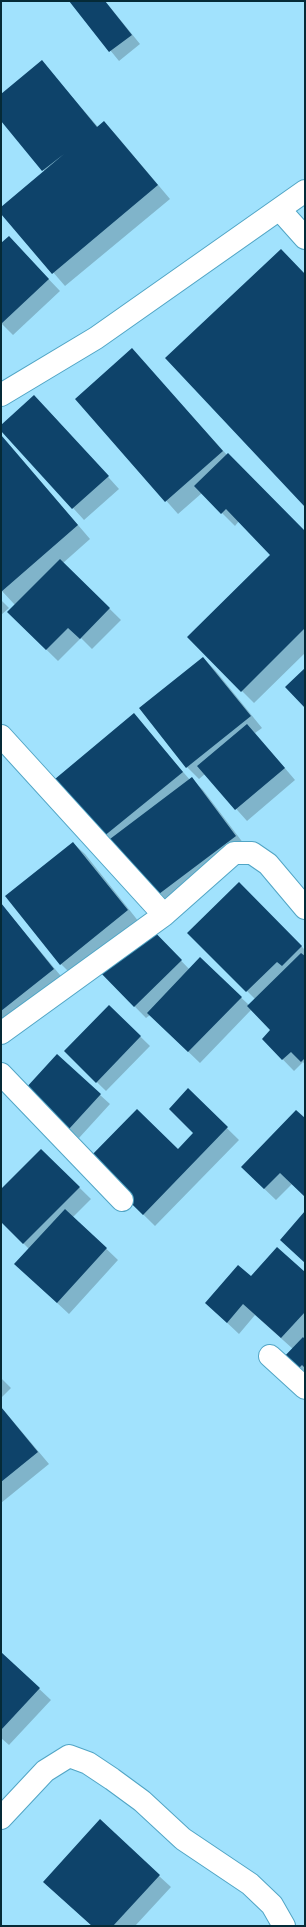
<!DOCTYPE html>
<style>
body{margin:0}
#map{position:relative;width:306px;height:1927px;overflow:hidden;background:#a1e2fd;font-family:Cabin,sans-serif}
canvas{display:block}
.frame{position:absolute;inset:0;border:2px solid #052a37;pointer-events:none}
</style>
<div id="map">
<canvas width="306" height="1927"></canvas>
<div class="frame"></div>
</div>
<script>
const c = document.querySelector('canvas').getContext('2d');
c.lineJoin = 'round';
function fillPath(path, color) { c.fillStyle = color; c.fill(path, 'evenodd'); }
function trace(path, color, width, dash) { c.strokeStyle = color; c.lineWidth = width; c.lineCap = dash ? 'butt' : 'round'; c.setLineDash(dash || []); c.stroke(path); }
const shadow = new Path2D(`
 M70,1H105L140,44L119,61Z
 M42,62L98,127L104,122L116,135L170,199L65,286L1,212V208L45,172L1,119V96Z
 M1,245L20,249L60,291L13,335L1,323Z
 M132,350L227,455L305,532V653L254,703L188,637L272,555L239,521L235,526L202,493L178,514L76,399Z
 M46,408L119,489L84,520L1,429V426Z
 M1,435L90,539L63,563L121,620L92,649L81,638L58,661L8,612L15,605L1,590Z
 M1,600L9,608L1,615Z
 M203,658L215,670L262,728L255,733L295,780L247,821L205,774L199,779L187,767Z
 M134,715L190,780L192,779L203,790L247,848L167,908L104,837Z
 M73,843L85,854L139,922L72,975L61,964Z
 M239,883L305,950V1065L303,1062L294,1071L263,1039L272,1030L251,1010L200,1063L150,1015L146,1018L97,968L144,922L190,970L200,959L249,1005L255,999L189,933Z
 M1,904L65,981L1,1032Z
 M109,1006L150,1046L106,1091L65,1051Z
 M57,1056L110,1104L79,1138L35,1098Z
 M188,1090L239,1140L155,1226L88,1160L178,1150L195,1133Z
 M305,1120V1196L292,1184L276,1200L254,1179Z
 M41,1150L91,1199L73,1217L118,1260L69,1314L27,1275L29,1249L1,1221V1191Z
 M305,1273V1336L303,1338L305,1340V1384L281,1361L293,1349L255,1315L239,1334L206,1303L251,1278Z
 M1,1378L11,1388L1,1398Z
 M1,1407L49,1464L1,1503Z
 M1,1653L51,1700L9,1745L1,1738Z
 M159,1876L171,1887L135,1926H92L56,1893Z`);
const building = new Path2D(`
 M69,1H105L132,35L109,52Z
 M42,60L97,127L104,121L158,185L52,274L1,214V207L64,154L42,171L1,121V94Z
 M9,236L49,279L1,324V243Z
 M281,249L305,274V507L165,358Z
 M132,348L223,451L165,502L75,399Z
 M34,395L109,476L72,509L1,431V425Z
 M1,435L78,525L1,592Z
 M228,453L305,531V628L241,692L187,637L270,555L226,509L221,514L194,486Z
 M60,559L110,608L80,639L68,628L46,650L7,612Z
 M203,657L251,716L186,768L139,708Z
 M305,668V708L285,687Z
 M134,713L183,772L103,837L55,779Z
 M247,724L285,768L235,810L197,766Z
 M192,777L236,836L155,897L110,839Z
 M73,842L128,910L60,965L5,896Z
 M239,882L302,946L282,966L277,962L246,992L187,933Z
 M1,903L54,969L1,1011Z
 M144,921L182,960L134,1007L96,968Z
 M301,953L305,956V1058L301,1062L291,1052L282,1060L262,1039L270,1030L247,1006Z
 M200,957L242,997L188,1052L147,1013Z
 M109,1005L141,1036L96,1083L64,1051Z
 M57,1054L101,1094L69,1129L25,1089Z
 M188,1088L228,1127L143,1215L87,1160L137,1109L178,1149L193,1133L169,1109Z
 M296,1110L305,1118V1197L280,1173L264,1189L241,1167Z
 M41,1149L80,1187L23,1244L1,1222V1189Z
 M65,1209L107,1248L57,1303L14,1264Z
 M305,1211V1263L280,1240Z
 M277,1247L305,1272V1312L281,1338L243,1304L227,1323L205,1303L238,1265L251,1276Z
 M303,1337L305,1339V1368L302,1365L293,1374L280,1361Z
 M1,1407L38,1452L1,1482Z
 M1,1652L40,1688L1,1730Z
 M100,1819L160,1875L113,1926H92L43,1882Z`);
const minor = new Path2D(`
 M280,210L305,238
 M1,736L164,915
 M1,1033L164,915L234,853H252L268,864L305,908
 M1,1074L122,1200
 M270,1356L305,1388
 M1,1818L45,1771L69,1756L88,1763L112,1779L142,1801L183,1839L250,1884L272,1905L284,1926`);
const secondary = new Path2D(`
 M1,395L96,338L305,191`);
fillPath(shadow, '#0003');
fillPath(building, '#0e436a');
trace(minor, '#51a5c5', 24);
trace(secondary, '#51a5c5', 24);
trace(minor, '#fff', 22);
trace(secondary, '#fff', 22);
</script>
